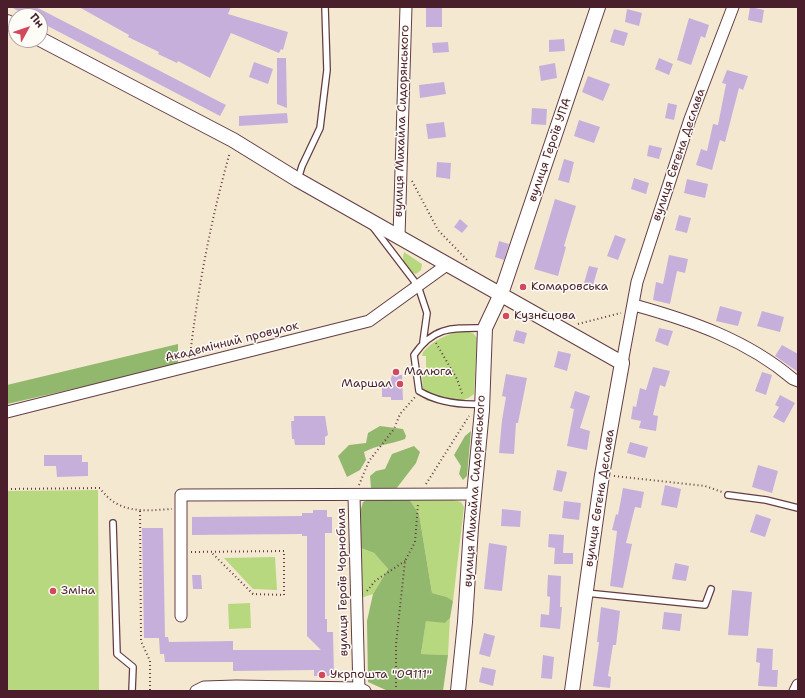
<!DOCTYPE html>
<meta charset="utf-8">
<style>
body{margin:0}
#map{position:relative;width:805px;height:698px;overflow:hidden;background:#f4e8d1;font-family:"Shantell Sans",sans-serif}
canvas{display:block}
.frame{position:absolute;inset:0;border:8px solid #4a1f2b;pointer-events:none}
.north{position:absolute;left:8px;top:8px;width:40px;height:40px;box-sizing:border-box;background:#fdfcf7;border:1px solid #b5a4a5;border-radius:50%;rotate:50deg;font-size:11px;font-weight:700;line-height:16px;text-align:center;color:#4a1f2b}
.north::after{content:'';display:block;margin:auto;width:14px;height:18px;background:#d1495b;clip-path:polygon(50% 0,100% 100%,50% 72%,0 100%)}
</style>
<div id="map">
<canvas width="805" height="698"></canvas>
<div class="frame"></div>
<div class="north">Пн</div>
</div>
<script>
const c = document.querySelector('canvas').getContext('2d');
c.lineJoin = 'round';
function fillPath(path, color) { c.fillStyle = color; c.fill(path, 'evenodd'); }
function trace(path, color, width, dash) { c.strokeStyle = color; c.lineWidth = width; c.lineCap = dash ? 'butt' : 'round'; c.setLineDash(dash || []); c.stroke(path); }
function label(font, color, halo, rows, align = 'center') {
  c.font = font + ' "Shantell Sans",sans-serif'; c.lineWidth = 3; c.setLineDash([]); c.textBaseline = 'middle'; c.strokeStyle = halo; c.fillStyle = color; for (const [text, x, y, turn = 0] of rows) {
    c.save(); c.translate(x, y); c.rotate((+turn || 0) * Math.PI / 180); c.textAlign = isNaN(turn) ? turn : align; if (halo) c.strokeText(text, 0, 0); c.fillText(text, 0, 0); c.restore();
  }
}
const green = new Path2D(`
 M404,252L422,264L421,270L416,274C406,271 401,262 404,252Z
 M466,331L473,333L477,338L474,394C462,405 442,401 427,401L423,397L422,372H426V356H422L423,352C435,339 448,333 466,331Z
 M98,490L99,691H7V491Z
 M409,499L454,500L461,502L464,507L453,601L447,597L432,593L419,514Z
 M361,548L374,553L388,569L373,594L361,598Z
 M275,557L277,590L253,589L224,558Z
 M250,603L251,628L229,629L228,604Z
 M450,618L448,655L421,654L426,620L445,623Z`);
const forest = new Path2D(`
 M178,344V365L7,404V385Z
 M380,426L403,429L406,436L405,439C391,444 377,445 364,452L366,460L360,470L347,477L338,456L349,445L366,443L368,433Z
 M471,431L467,476L463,480L459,474L461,466L454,455L465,436Z
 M414,446L420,452L416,463L396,489L371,488L370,476L376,471L385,469L392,454Z
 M369,499H409L419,514L432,593L447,597L453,601L450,618L445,623L426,621L421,654L448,655L443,691H388L368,682L367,621L373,594L388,569L374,553L361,548L359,516L363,502Z`);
const building = new Path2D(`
 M11,7H36L226,105L220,116L40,22V16H28Z
 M79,7H231L228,14L288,32L283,50L281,49L279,53L231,33L210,78L178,61L177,63L158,54L159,52L128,37L129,35Z
 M426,7H442V27H426Z
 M750,7L764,10L762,23L748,20Z
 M627,9L642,13L639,26L625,22Z
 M689,18L709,25L705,38L701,36L691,65L677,60Z
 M614,29L628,33L624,46L610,42Z
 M564,39L565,51L549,52V40Z
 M448,42L449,52L433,53L432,43Z
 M277,58H286L287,108L277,104Z
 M659,58L673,64L669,75L655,69Z
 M254,62L273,69L268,84L249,77Z
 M555,63L557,78L541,81L539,66Z
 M727,70L748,76L743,90L739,88L725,142L720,140L712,170L696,165L701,149L707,151L713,124L718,125L726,84L722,83Z
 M588,76L610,84L603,101L582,92Z
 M444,82L446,94L420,98L419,85Z
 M668,103L677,105L674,120L665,118Z
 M532,108L547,109L546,125L531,124Z
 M287,113L288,123L239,126V116Z
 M579,120L600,127L594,143L574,136Z
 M444,122L446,137L428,139L426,124Z
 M649,145L662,148L659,159L647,156Z
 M564,159L574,162L569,183L558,180Z
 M437,162L451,163L450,179L436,177Z
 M634,178L649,183L646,194L631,189Z
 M687,179L708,184L705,198L684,193Z
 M555,199L576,206L564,246L566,247L558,276L534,269Z
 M679,215L691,218L687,233L675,230Z
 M460,219L468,226L462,233L454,227Z
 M615,235L626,239L618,260L607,256Z
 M499,241L509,244L504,260L495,257Z
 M669,255L688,259L685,273L677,271L670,304L653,300L656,282L663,284Z
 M589,266L598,268L593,285L584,283Z
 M720,306L742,312L738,326L716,321Z
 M762,311L784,317L780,332L757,326Z
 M659,328L673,331L668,346L655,341Z
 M516,330L527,333L524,344L513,341Z
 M782,345L798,354V372L775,356Z
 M558,351L571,354L567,371L554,367Z
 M653,367L670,371L665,387L660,385L653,415L658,416L656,431L639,428L641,421L631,419L633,406L636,407L640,388L646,390Z
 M762,372L772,375L766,395L755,391Z
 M506,374L527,378L518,423H516L514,454L499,453L502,420L506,397L502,396Z
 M392,375H402L403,400H391V397H382V382H390Z
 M575,391L590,396L580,428L590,431L587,450L567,446L574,409L570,408Z
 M780,395L795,403L784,423L773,417L779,407L775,405Z
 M294,416H325L328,435L325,437V445H295L294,439H292L291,421H294Z
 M630,442L648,447L645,458L627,453Z
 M44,455H82V462H88V476L57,477L56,466H44Z
 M758,465L778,471L772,493L752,487Z
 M557,470L567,472L562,492L553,490Z
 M665,485L681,489L677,508L661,505Z
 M623,488L644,492L641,508L635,507L626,543L632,544L623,588L610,586L617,531L612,530L616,514L618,515Z
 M564,501L581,503L579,520L562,518Z
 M502,509L521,511L520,527L501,526Z
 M313,510H327V517H332V533H325V619H327V632H333L334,676H314V670L233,671V662H165L164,654H160L159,638H144L142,528H163L165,637H168L169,642L233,641V650H321L307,636V536H302V534L192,535V517L302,516V513H313Z
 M756,514L771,519L765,537L750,532Z
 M549,534L564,535L563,553H573V564H554L555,548L548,547Z
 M489,543L507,546L502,591L484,589Z
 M675,563L689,566L686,581L672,579Z
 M192,575H201L202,589H193Z
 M548,575L561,576L560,607H562L560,629L540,627L541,614L549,615L550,597L547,596Z
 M732,590L752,592L748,636L728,635Z
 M601,607L620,611L616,645H613L608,676L611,677L610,688L593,686L599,642H597Z
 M664,612L682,614L680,631L662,629Z
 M484,633L495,636L490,657L479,654Z
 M757,648L773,649L772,670H778L777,687L758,686L760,663L756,662Z
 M543,655L554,657L552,679L541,678Z
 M482,667L496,670L493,686L479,682Z`);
const path = new Path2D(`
 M412,181L438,230L467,260
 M578,324L621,313
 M436,343L457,379L463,396
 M190,356C198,287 211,219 230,152
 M614,476L705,486L722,492
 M426,484L469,416
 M359,485L369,461L394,429L400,414L415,397
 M7,489L100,488C118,514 143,511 172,509
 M140,511L141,641L150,661V691
 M191,552L284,551V595L253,594L211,552
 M367,591L375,581L405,561
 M396,691V644L405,561L415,542L418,504`);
const service = new Path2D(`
 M298,179L302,166L320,128L327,70L325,7
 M373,227L418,286L427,313L423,342
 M482,404C461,405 437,402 419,391L414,355C434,326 452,328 485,328
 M728,495L766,500L798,508
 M113,523L117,654L133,667L132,691
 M586,593L705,605L711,589`);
const minor = new Path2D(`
 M399,236L406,7
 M634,305C692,321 747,340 793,379L798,381
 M622,363L637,282L690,119L733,7
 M7,412L369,321L448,264
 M354,496L359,691
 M181,616V495L474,494
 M196,691L204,687L236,686L359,688L365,691
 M795,691L798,685`);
const tertiary = new Path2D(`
 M7,22L16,26
 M40,39L233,140L298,180L622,363L602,475L572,691
 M458,691L465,622L471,527L482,410L485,328L501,294L598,7`);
const markers = [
 [523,287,4,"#d1495b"],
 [506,316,4,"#d1495b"],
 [396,372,4,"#d1495b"],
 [400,384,4,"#d1495b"],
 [53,591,4,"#d1495b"],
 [322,675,4,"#d1495b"]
];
const streetNames = [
 ["вулиця Михайла Сидорянського",402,121,-88],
 ["вулиця Героїв УПА",550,150,-71],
 ["вулиця Євгена Деслава",679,155,-71],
 ["Академічний провулок",232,342,-14],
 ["вулиця Михайла Сидорянського",475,491,-86],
 ["вулиця Євгена Деслава",600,498,-81],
 ["вулиця Героїв Чорнобиля",343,582,-91]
];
const poiNames = [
 ["Комаровська",531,287],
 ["Кузнєцова",514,316],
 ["Малюга",404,372],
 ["Маршал",392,384,"right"],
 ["Зміна",61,591],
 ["Укрпошта \"09111\"",330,675]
];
fillPath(green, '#b8d880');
fillPath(forest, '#92b86e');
fillPath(building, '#c6b0db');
trace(service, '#643d44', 8);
trace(minor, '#643d44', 13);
trace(tertiary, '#643d44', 16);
trace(path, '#643d44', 2, [1, 3]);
trace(service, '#fff', 5.5);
trace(minor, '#fff', 11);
trace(tertiary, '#fff', 14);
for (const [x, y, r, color] of markers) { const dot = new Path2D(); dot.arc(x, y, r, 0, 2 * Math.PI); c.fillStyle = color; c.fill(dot); trace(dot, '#fdfcf7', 1.5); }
label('12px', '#4a1f2b', '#fdfcf7', streetNames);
label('12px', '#4a1f2b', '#fdfcf7', poiNames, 'left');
</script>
